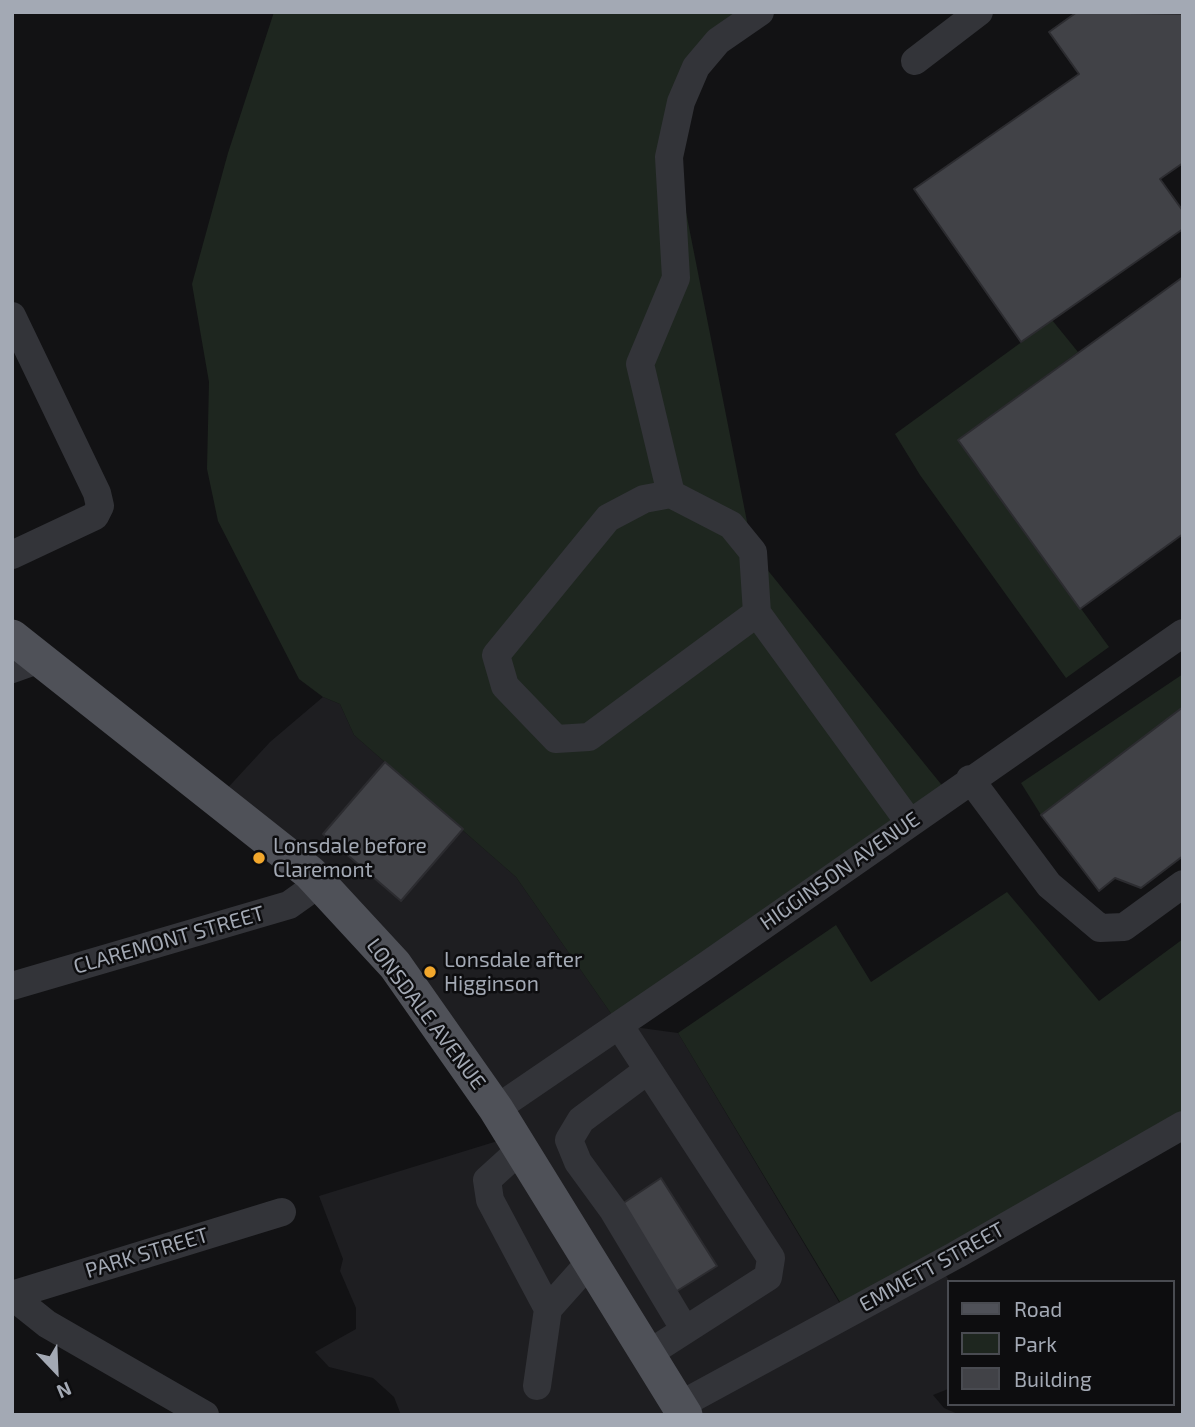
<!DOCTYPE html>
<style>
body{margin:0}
#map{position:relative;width:1195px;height:1427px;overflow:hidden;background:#121214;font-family:"Exo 2",sans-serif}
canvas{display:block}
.frame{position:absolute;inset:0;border:14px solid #a3a9b4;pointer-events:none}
.legend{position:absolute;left:947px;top:1280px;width:228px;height:126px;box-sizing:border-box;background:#0d0d0f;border:2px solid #494b51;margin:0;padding:9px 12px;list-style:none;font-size:21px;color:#a3a9b4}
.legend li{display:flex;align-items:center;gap:14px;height:35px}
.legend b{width:35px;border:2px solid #494b51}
.north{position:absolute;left:21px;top:1336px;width:70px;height:70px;-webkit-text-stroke:5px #0d0d0f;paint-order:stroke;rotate:157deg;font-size:19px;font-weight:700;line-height:28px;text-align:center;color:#a3a9b4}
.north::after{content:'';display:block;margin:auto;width:24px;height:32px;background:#a3a9b4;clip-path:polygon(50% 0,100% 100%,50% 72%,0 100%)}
</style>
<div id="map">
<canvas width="1195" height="1427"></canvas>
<div class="frame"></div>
<ul class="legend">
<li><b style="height:9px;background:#4f5158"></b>Road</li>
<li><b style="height:19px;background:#1e261f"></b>Park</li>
<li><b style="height:19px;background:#414247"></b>Building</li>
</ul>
<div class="north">N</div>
</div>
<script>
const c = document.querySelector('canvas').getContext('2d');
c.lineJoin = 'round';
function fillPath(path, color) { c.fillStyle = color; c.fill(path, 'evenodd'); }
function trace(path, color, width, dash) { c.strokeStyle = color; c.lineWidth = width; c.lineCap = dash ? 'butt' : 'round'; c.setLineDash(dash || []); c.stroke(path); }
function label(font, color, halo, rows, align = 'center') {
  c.font = font + ' "Exo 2",sans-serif'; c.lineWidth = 5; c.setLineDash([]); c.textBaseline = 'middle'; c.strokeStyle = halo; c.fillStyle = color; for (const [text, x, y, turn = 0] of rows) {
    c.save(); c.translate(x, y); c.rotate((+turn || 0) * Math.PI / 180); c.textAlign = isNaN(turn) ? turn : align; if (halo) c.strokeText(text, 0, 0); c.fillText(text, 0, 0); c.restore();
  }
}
const built = new Path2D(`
 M323,697L340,704L354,735L516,877L619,1025L678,1033L842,1307L937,1261L950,1282L948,1389L933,1395L944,1408L960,1415H401L394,1397L373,1378L329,1367L315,1352L356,1329V1308L340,1271L343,1259L319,1196L504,1139L471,1075L223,793L270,742Z`);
const green = new Path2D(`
 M274,12H760L718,41L669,157L685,207L753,552L949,794L619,1025L516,877L354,735L340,704L323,697L299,679L218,521L207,469L209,382L192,284L228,153Z
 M1052,320L1078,352L958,440L1109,647L1066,678L920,475L895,434Z
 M1183,674V707L1041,815L1021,783Z
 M1007,892L1099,1001L1183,939V1119L843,1307L678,1033L836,925L871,982Z`);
const building = new Path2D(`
 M1077,12L1183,14V163L1160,179L1183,211V229L1021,342L914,189L1079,74L1049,32Z
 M1183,277V534L1080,609L958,440Z
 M1183,707V856L1141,888L1115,878L1099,891L1041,815Z
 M385,762L463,829L401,901L323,834Z
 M661,1178L717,1266L669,1296L613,1210Z`);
const minor = new Path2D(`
 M915,61L979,12
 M12,316L97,493L100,506L95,516L12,555
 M671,494L640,364L676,278L669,157L681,102L696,67L718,41L760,12
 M757,613L589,737L556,739L505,686L496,655L608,518L644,499L671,494L731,525L753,552L757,613L909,822
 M12,669L40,659
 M970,779L1049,885L1100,928L1124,927L1183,884
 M12,986L289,905L320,883
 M619,1025L771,1258L768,1277L648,1354
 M648,1070L581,1120L569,1140L578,1162L613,1210L685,1330
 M496,1109L707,965L1183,633
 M520,1150L487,1180L490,1200L548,1309
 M12,1295L282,1212
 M12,1296L47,1324L205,1415
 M537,1386L548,1309L590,1262
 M680,1405L956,1255L1183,1125`);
const major = new Path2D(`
 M12,637L310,873L395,965L496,1109L685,1415`);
const markers = [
 [259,858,7,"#f2a72c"],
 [430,972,7,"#f2a72c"]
];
const poiNames = [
 ["Lonsdale before",273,846],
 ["Claremont",273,870],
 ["Lonsdale after",444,960],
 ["Higginson",444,984]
];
const streetNames = [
 ["HIGGINSON AVENUE",840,871,-35],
 ["CLAREMONT STREET",169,940,-16],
 ["LONSDALE AVENUE",426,1014,53],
 ["PARK STREET",147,1253,-17],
 ["EMMETT STREET",932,1267,-29]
];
fillPath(built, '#1e1e21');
fillPath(green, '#1e261f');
fillPath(building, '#414247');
trace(building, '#2c2c30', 2);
trace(minor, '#333439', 28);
trace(major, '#4f5158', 35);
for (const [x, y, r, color] of markers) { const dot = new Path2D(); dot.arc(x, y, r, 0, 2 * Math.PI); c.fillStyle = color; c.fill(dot); trace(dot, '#0d0d0f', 2.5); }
label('21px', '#a3a9b4', '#0d0d0f', poiNames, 'left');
label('21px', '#a3a9b4', '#0d0d0f', streetNames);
</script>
